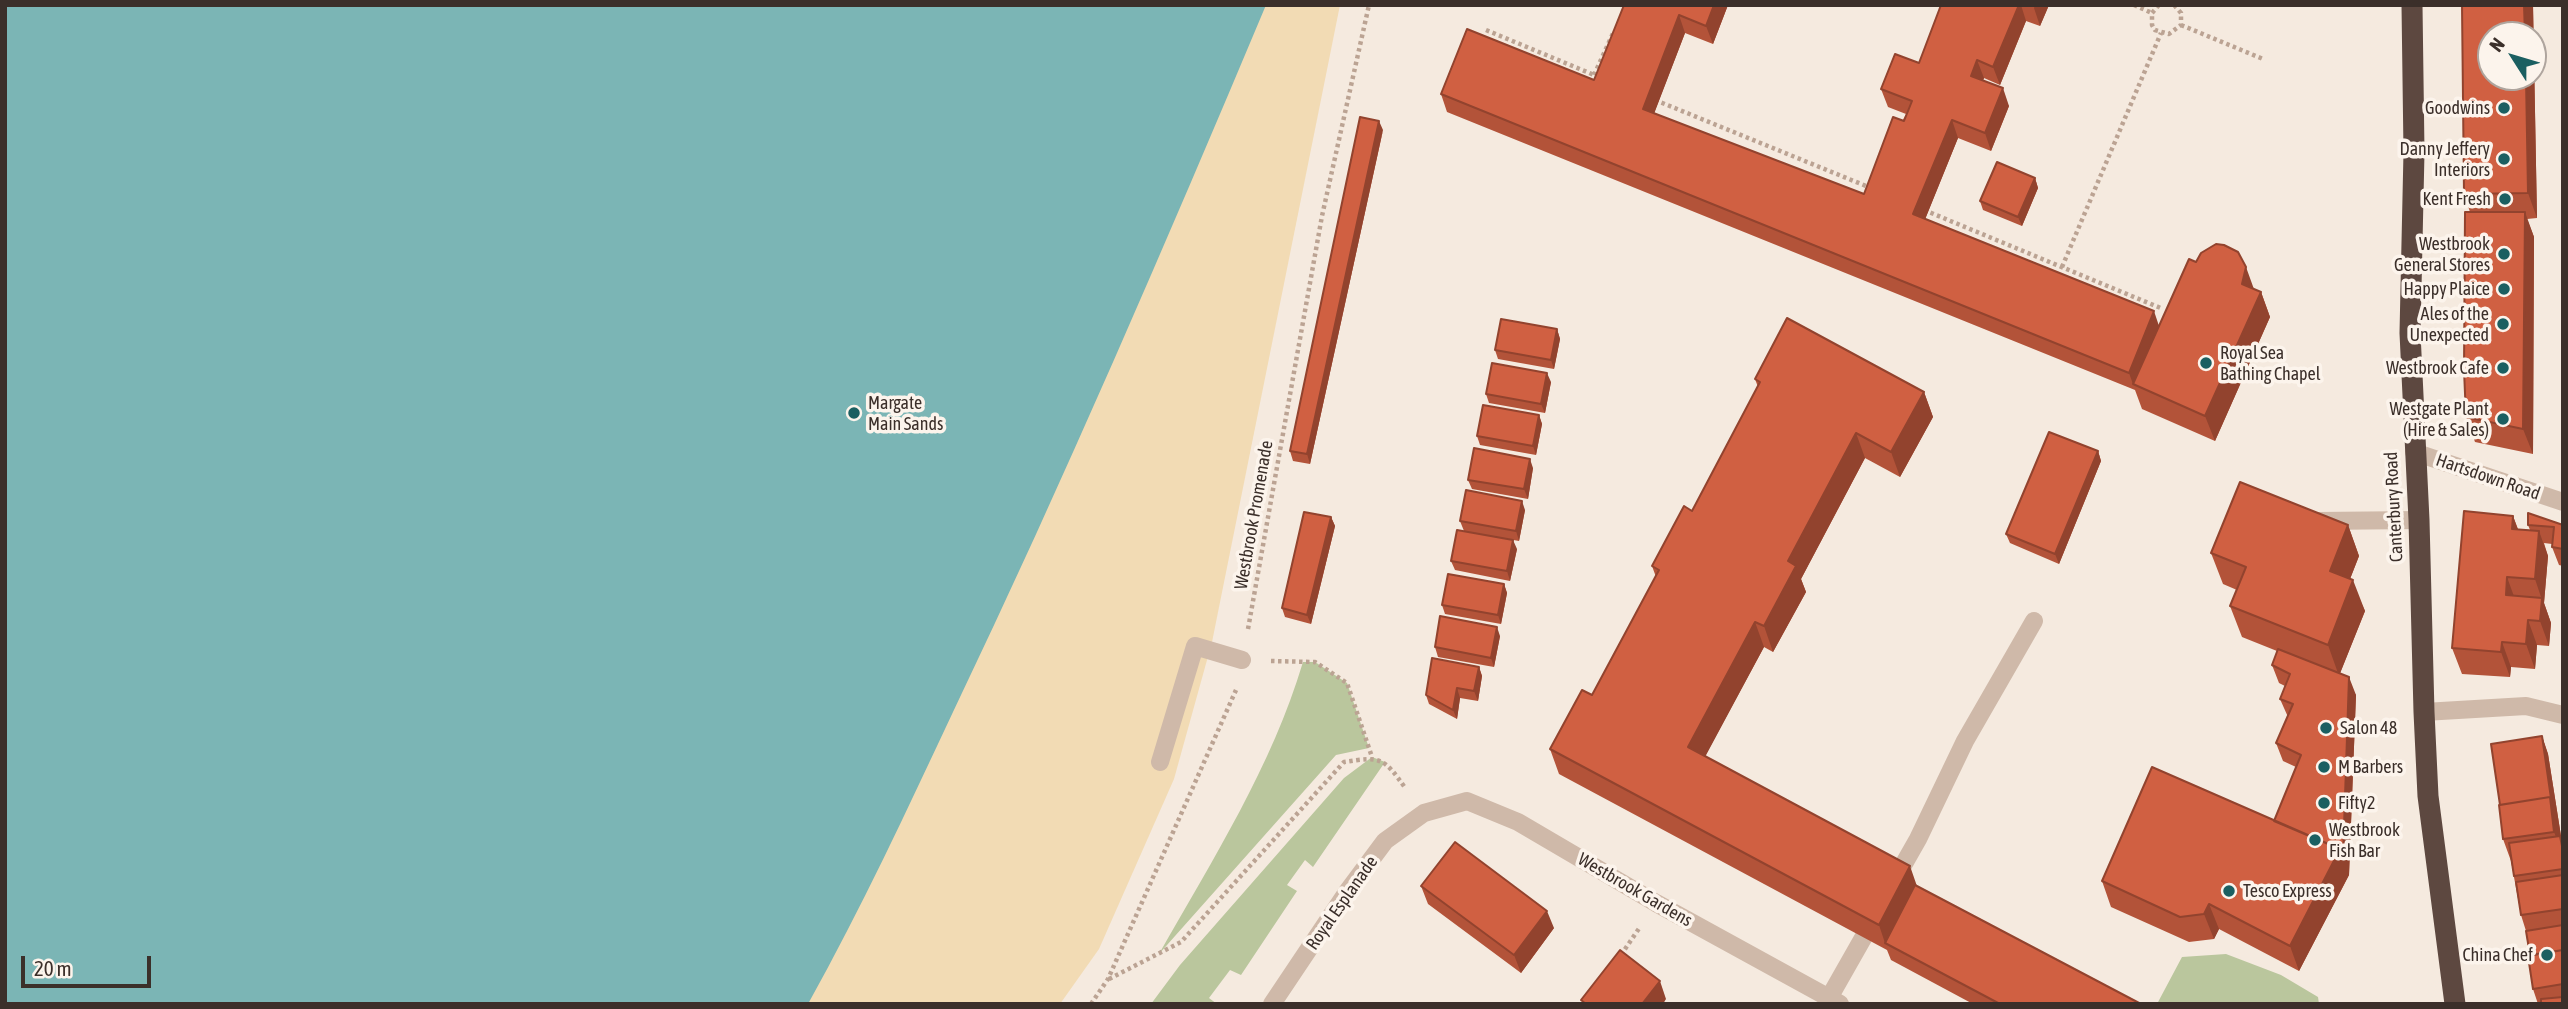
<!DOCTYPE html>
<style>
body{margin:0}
#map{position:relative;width:2568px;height:1009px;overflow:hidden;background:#f5eadf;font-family:"Asap Condensed",sans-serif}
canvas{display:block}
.frame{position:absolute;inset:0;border:7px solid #3b2f2a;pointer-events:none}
.north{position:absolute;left:2477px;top:21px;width:70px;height:70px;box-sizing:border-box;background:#fcf4ec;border:2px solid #afa59e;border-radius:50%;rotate:307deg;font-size:19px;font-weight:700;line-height:28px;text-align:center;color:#3b2f2a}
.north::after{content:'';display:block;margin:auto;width:24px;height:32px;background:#1b5f61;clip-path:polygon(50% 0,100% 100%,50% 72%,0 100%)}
.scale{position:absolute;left:21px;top:956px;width:130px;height:32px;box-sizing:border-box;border:4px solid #3b2f2a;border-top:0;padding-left:9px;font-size:21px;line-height:24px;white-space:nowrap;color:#3b2f2a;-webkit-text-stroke:5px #fcf4ec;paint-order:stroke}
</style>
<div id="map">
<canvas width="2568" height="1009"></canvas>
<div class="frame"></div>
<div class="north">N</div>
<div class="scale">20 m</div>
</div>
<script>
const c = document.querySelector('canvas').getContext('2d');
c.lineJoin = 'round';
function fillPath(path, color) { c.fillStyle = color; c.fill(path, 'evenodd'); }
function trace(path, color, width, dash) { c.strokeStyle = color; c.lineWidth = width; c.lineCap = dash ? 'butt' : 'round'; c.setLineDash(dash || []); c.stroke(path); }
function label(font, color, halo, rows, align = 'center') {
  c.font = font + ' "Asap Condensed",sans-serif'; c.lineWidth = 7; c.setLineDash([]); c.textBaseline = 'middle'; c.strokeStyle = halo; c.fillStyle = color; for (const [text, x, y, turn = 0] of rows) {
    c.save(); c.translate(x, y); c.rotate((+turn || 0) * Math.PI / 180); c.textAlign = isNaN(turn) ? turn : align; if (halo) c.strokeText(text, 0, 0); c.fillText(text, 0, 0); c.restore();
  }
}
const green = new Path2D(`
 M1303,662H1315L1347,683L1369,748L1336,755L1159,954C1213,859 1272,766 1303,662Z
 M1372,757L1385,762L1313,867L1305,860L1287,885L1297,891L1241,975L1230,970L1209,998L1217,1004H1151L1180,965L1344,778Z
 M2226,954L2281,975L2318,997L2319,1004H2157L2182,957Z`);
const sand = new Path2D(`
 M666,5H1340L1212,642L1174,779L1099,949L1060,1004H5V993Z`);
const water = new Path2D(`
 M5,5H1266C1166,243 1064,480 953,712C907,810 861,909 808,1004H5Z`);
const path = new Path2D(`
 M2134,5L2152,13
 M2159,5L2152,13V25L2155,30L2169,34L2181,25V13L2174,5
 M2181,25L2263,59
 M1486,30L1599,77
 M1594,75L1614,31
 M1655,100L1871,188
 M1924,210L2163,309
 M2062,267L2161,33
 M1248,629L1322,216L1369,5
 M1271,661L1315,662L1347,683L1372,757
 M1621,955L1640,927
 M1109,979L1181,942L1344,762C1382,756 1384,758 1406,789
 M1091,1004L1108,979L1236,690`);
const minor = new Path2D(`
 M2414,452L2563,502
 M2317,521L2419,520
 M2424,712L2526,706L2563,715
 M1160,762L1195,646L1242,660
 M1893,883L1918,839L1965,741L2034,621
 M1829,998L1875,917
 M1272,1004L1347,892L1385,841L1424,813L1467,801L1518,822L1656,903L1840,1004`);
const highway = new Path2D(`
 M2412,5L2414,152L2410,333L2419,520L2424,712L2428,796L2455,1004`);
const wall = new Path2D(`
 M1624,5H1728L1713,44L1685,33L1654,113L1864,194L1906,114L1888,107L1881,89L1919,63L1941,5H2049L2040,26L2026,21L2000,85L1984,78L1983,80L2009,106L1991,151L1958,138L1925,219L2159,325L2254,289L2261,292L2270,317L2215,441L2142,409L2135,390L1447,112L1441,94L1594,80Z
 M2462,5H2533L2537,218L2527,219L2534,237L2533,454L2475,442L2466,417L2470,212L2464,194Z
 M1383,130L1310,464L1293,461L1290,451Z
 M2035,178L2038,188L2022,226L1983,210L1980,201Z
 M1557,329L1560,339L1554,369L1498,359L1495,350Z
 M1755,379L1924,392L1933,417L1900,477L1865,458L1801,579L1806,592L1773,652L1764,647L1705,756L1917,886L2141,1004H1973L1891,960L1887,950L1559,774L1550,749L1592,695L1656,577L1652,566L1692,511L1758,387Z
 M1551,382L1545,413L1489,403L1486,394Z
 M1539,415L1542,424L1536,455L1480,445L1477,436Z
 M2098,451L2101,461L2059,564L2010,543L2006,534Z
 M1533,468L1528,499L1472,489L1468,480Z
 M1525,510L1519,541L1464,531L1460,521Z
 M2513,516L2518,529L2530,530L2528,525H2563V566L2559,565L2552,547V544L2544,543L2548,556L2544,603L2551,623L2549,646L2537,645L2535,669L2511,667L2510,677L2462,674L2452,648Z
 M1331,517L1335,526L1311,624L1285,617L1282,608Z
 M2348,525L2359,556L2350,579L2365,611L2340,673L2356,695L2349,875L2299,971L2219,929L2214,939L2189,942L2111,907L2102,881L2274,821L2296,767L2283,761L2276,743L2288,717L2280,699L2285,686L2279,683L2272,665L2277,651L2242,637L2230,606L2237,590L2223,584L2211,553Z
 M1517,549L1510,581L1455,570L1451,561Z
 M1504,584L1507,593L1501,624L1445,614L1442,605Z
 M1500,636L1494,667L1438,657L1435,647Z
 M1479,667L1482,676L1478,701L1460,698L1457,719L1429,704L1426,695Z
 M2542,736L2548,754L2561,836L2563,842V1004H2538L2533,989L2526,931L2521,915L2511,861L2503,839L2500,805Z
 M1421,886L1554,928L1521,973L1428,904Z`);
const shadedWall = new Path2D(`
 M1714,5H1728L1713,44L1706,26Z
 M2019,5H2021L2026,21L2000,85L1993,67Z
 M2035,5H2049L2040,26L2034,8Z
 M2524,5H2533L2537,218L2528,193L2526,77H2533V35H2525Z
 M1679,15L1685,33L1649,127L1643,109Z
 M1977,60L1984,78L1978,94L1971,76Z
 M2003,88L2009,106L1991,151L1985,133Z
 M1952,120L1958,138L1920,232L1913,214Z
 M1379,121L1383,130L1310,464L1307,454Z
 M2035,178L2038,188L2022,226L2018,217Z
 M2525,212L2534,237L2533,454L2523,429Z
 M2246,267L2255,292L2242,284Z
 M2261,292L2270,317L2215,441L2205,416Z
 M2154,311L2160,329L2133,384L2129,373Z
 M1557,329L1560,339L1554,369L1551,360Z
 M1547,373L1551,382L1545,413L1541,404Z
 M1924,392L1933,417L1900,477L1891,452Z
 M1539,415L1542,424L1536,455L1533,446Z
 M1856,433L1865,458L1801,579L1806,592L1773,652L1764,626L1788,561Z
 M2098,451L2101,461L2059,564L2055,554Z
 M1530,459L1533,468L1528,499L1524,489Z
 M1522,501L1525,510L1519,541L1516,531Z
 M2513,516L2522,541L2512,529Z
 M1331,517L1335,526L1311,624L1307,615Z
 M2348,525L2359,556L2341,602L2330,571Z
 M2539,531L2548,556L2544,603L2551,623L2549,646L2540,621L2542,600L2535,579Z
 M1513,540L1517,549L1510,581L1507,571Z
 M2507,577L2516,602L2506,595Z
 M2353,580L2365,611L2339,676L2328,645Z
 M1504,584L1507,593L1501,624L1498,615Z
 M2528,620L2537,645L2535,669L2526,644Z
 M1755,622L1764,647L1697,772L1688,747Z
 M1497,627L1500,636L1494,667L1491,658Z
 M2502,642L2511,667L2510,677L2501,652Z
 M1479,667L1482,676L1478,701L1474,691Z
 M2349,677L2356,695L2349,875L2299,971L2290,946Z
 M1457,688L1460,698L1457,719L1453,710Z
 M2542,736L2548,754L2561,836L2563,842V855L2554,832Z
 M1910,866L1919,892L1885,943L1879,925Z
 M2209,904L2219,929L2214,939L2204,914Z
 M1547,911L1554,928L1521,973L1514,955Z
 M1660,981L1666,999L1663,1004H1642Z`);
const building = new Path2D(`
 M1624,5H1714L1706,26L1679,15L1643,109L1864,194L1893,117L1904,121L1912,101L1881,89L1895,54L1919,63L1941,5H2019L1993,67L1977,60L1971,76L2003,88L1985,133L1952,120L1913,214L2154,311L2129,373L1441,94L1467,29L1594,80Z
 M2462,5H2524L2525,35H2491V77H2526L2528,193L2464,194Z
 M1360,117L1379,121L1307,454L1290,451Z
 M1997,162L2035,178L2018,217L1980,201Z
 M2465,212H2525L2523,429L2466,417L2464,370Z
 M2216,244L2224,245L2238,252L2246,267L2242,284L2261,292L2205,416L2133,384L2189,259L2196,262L2201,253Z
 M1787,318L1924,392L1891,452L1856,433L1788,561L1796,566L1764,626L1755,622L1688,747L1910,866L1879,925L1550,749L1582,690L1592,695L1659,570L1652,566L1684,506L1692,511L1760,382L1755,379Z
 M1501,319L1557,329L1551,360L1495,350Z
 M1492,363L1547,373L1541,404L1486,394Z
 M1483,405L1539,415L1533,446L1477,436Z
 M2049,432L2098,451L2055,554L2006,534Z
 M1474,448L1530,459L1524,489L1468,480Z
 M2240,482L2348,525L2330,571L2353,580L2328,645L2230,606L2246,567L2211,553Z
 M1466,490L1522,501L1516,531L1460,521Z
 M2464,511L2513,516L2512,529L2539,531L2535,579L2507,577L2506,595L2542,598L2540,621L2528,620L2526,644L2502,642L2501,652L2452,648Z
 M1304,512L1331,517L1307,615L1282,608Z
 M2528,513L2563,525V549L2552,547L2554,527L2528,525Z
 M1457,530L1513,540L1507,571L1451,561Z
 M1448,574L1504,584L1498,615L1442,605Z
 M1440,616L1497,627L1491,658L1435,647Z
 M2278,649L2349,677L2343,857L2340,849L2274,821L2301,755L2276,743L2293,704L2280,699L2290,674L2272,665Z
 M1432,658L1479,667L1474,691L1457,688L1453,710L1426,695Z
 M2542,736L2552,805L2550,797L2500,805L2491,744Z
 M2152,767L2340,849L2290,946L2209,904L2204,914L2180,917L2102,881Z
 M2550,797L2554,832L2503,839L2499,805Z
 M2560,836L2563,851V869L2514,876L2509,843Z
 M1455,842L1547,911L1514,955L1421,886Z
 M2563,875V909L2521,915L2516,882Z
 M1915,885L2141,1004H2000L1885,943Z
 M2563,925V950L2530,955L2526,931Z
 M1620,950L1660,981L1642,1004H1586L1581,1000Z
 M2563,950V984L2533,989L2528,956Z
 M2563,997V1004H2541V999Z`);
const markers = [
 [2504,108,7,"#1b5f61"],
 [2504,159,7,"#1b5f61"],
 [2505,199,7,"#1b5f61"],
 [2504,254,7,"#1b5f61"],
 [2504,289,7,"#1b5f61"],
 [2503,324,7,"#1b5f61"],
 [2206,363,7,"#1b5f61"],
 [2503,368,7,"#1b5f61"],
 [854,413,7,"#1b5f61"],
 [2503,419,7,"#1b5f61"],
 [2326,728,7,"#1b5f61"],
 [2324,767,7,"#1b5f61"],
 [2324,803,7,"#1b5f61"],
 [2315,840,7,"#1b5f61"],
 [2229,891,7,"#1b5f61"],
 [2547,955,7,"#1b5f61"]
];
const poiNames = [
 ["Goodwins",2490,108],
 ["Danny Jeffery",2490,149],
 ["Interiors",2490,170],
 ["Kent Fresh",2491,199],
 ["Westbrook",2490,244],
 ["General Stores",2490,265],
 ["Happy Plaice",2490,289],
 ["Ales of the",2489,314],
 ["Unexpected",2489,335],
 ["Royal Sea",2220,353,"left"],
 ["Bathing Chapel",2220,374,"left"],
 ["Westbrook Cafe",2489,368],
 ["Margate",868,403,"left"],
 ["Main Sands",868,424,"left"],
 ["Westgate Plant",2489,409],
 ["(Hire & Sales)",2489,430],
 ["Salon 48",2340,728,"left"],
 ["M Barbers",2338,767,"left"],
 ["Fifty2",2338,803,"left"],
 ["Westbrook",2329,830,"left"],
 ["Fish Bar",2329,851,"left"],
 ["Tesco Express",2243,891,"left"],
 ["China Chef",2533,955]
];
const streetNames = [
 ["Hartsdown Road",2488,477,19],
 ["Canterbury Road",2394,507,-93],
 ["Westbrook Promenade",1254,515,-80],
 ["Westbrook Gardens",1635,890,30],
 ["Royal Esplanade",1342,903,-55]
];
fillPath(green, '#bac69d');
fillPath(sand, '#f2dbb4');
fillPath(water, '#7bb5b5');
trace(path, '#bba393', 4.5, [3.5, 3.5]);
trace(minor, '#cfb9a9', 18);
trace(highway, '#5d4840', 21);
fillPath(wall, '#b35339');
fillPath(shadedWall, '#92432e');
fillPath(building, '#d06042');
trace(building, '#92432e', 2);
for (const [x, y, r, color] of markers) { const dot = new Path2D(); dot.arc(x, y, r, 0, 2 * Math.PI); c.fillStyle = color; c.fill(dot); trace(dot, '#fcf4ec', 2.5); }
label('18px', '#3b2f2a', '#fcf4ec', poiNames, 'right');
label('18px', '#3b2f2a', '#fcf4ec', streetNames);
</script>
